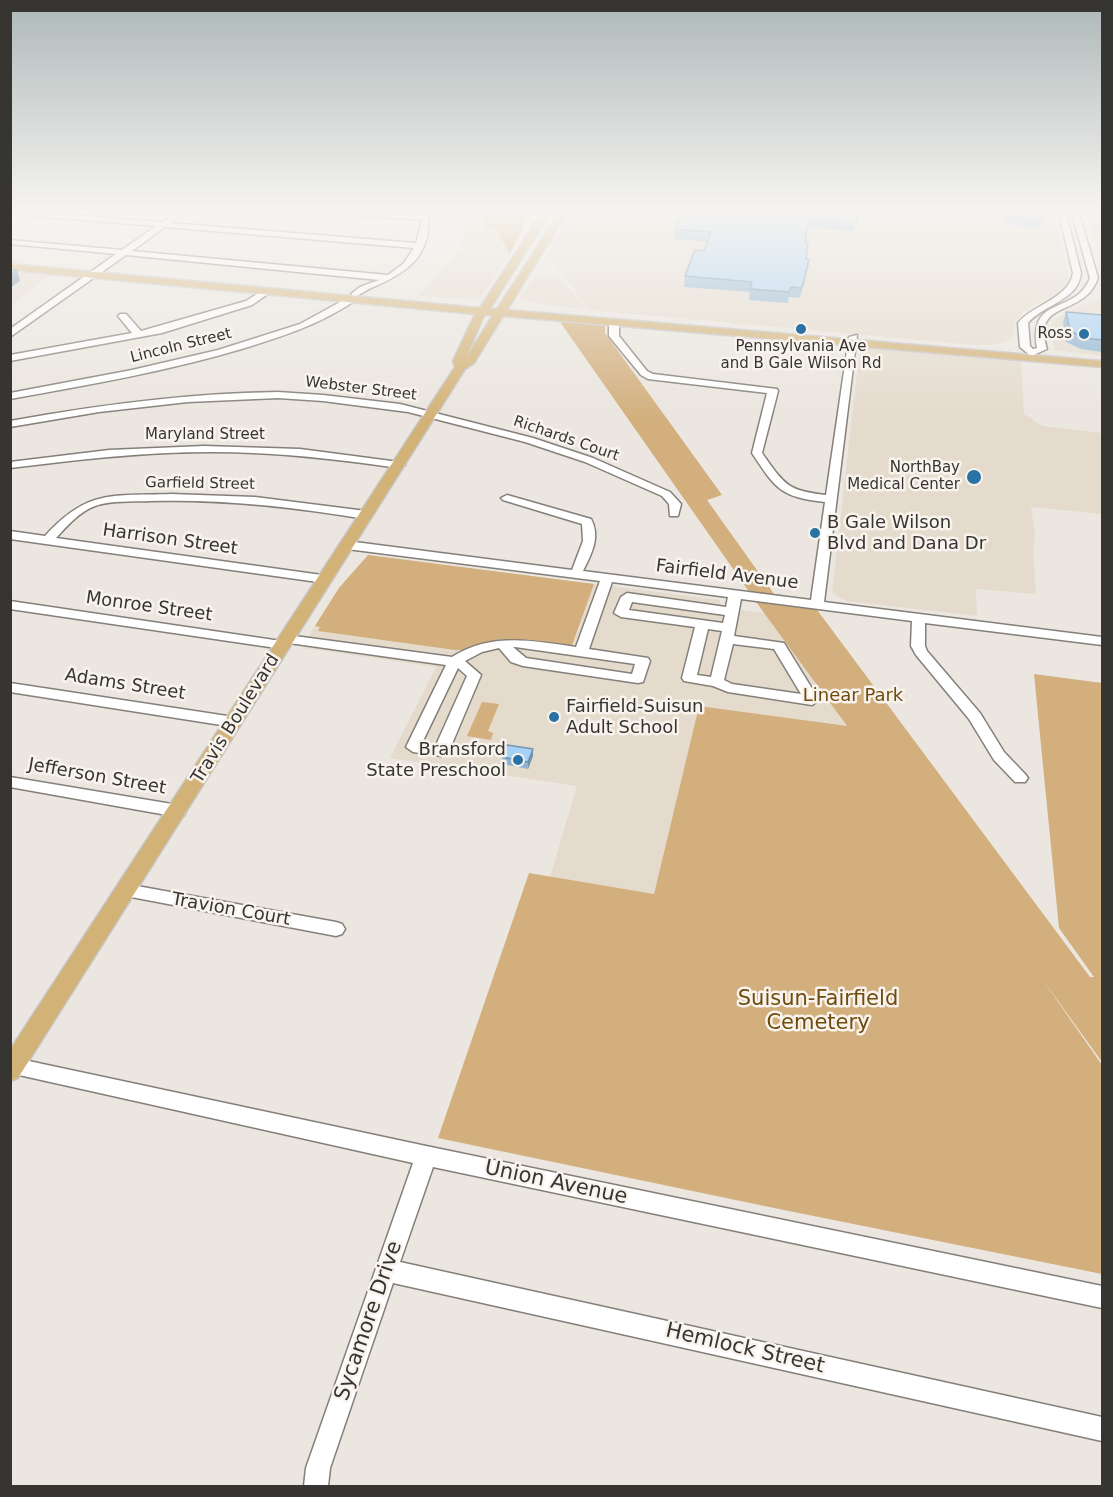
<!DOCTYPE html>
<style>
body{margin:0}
#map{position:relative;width:1113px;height:1497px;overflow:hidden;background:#ebe6df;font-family:"DejaVu Sans",sans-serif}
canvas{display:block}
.frame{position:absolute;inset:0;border:12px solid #373532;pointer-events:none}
</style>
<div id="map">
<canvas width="1113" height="1497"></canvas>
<div class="frame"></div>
</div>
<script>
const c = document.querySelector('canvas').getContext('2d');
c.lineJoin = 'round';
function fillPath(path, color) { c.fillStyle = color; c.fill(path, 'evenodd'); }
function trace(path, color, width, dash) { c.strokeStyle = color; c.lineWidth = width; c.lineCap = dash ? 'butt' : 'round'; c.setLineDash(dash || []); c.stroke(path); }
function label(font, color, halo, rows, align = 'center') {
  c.font = font + ' "DejaVu Sans",sans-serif'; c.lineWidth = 5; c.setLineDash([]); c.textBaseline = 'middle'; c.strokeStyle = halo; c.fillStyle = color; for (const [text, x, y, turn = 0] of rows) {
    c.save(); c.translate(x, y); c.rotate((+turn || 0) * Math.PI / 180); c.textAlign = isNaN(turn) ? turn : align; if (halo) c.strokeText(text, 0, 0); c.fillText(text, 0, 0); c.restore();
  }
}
const built = new Path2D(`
 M462,210H480L510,254L480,299L472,300L418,296L460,250L463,239Z
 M574,210H1054L1070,282L1063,290L1024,310L1015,323L1013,336L1005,342L990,345H974L590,310L547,254Z
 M1102,214V272L1089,219L1090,216Z
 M11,268L56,272L11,304Z
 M553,276L559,277L583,304L584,309L553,306L520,299L533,277Z
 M1102,288V356L1054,350L1051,325L1058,317L1100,297Z
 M866,346L1021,360L1024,414L1042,426L1102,433V514L1031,507L1035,534L1033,550L1036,594L976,589L977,616L846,601L832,593L856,381L860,349Z
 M368,555L720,600L719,607L764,613L847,727L699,706L654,894L550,877L577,786L390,758L436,667L305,648L312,630L339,588Z`);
const green = new Path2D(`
 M480,210H536L530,214L510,254L493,227L484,228Z
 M558,319L605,326V333L722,495L707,500L774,594L809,599L1090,977H1094L1059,928L1034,674L1102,683V1062L1040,976L1102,1065V1274L779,1209L438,1138L529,873L654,894L699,706L847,726L764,613Z
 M368,555L594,584L571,648L501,639L466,650H455L318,631L320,627L315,626L339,588Z
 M482,702L499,704L488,731L493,733L491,740L467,736Z`);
const minor = new Path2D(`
 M10,210L162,222L180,210H187L171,223L416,243L422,220L311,212L307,210H338L421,215L422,210H428C433,255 409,272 371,288C363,291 358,299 351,294L360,287L379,280L126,255L10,337V329L116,254L10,244V240L122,250L156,226L10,214ZM165,227L414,248L403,264L388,275L132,251Z
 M1058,210H1065L1081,273C1078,301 1044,304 1028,323L1030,346L1033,349L1037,348C1028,294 1075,316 1090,278L1071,210H1078L1098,278C1087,310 1052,304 1045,325C1042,332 1045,342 1047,349L1031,356L1020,347L1018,323C1033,304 1069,299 1073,273Z
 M265,289L272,291L252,305L162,333L10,361V355L132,333L118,316L120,314H126L141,331L246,301Z
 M351,296L355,299L354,301C321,324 283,336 245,348C168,371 89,385 10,399V393L132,370L218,350L300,324Z
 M614,319L619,322V336L647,371L653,374L777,389L778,391L762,453C784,484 787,491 826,495L849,337L857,335L824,602L1102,637V645L925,623V646L927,651L980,713L1004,752L1025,774L1028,778L1025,782H1015L994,760L969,719L916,655L911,646L912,621L741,599L734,636L784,643L819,700L812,705L728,692L713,686L684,681L682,678L695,627L621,617L614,613L621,597L627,593L726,607L728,597L612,582L589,649L648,658L650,661L643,682L638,683L523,666L511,662L499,648L482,652L465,661L481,675L449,751L441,756L413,752L406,747L446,665L289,643L288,648L283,649L10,609V601L281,641L282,636L287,635L452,657C492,632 532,641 576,647L600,581L347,549L341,545L347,541L572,570L583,541L582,524L503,500L501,498L507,495L591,519C601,537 591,555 583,571L811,600L825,502C780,497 776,489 752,453L767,393L648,379L641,375L609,336V322ZM632,602L725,615L723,623L629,610ZM708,629L722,631L711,677L697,675ZM733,644L774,649L801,694L732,684L724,680ZM513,647H515L635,664L632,674L526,658ZM458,668L467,676L436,745L422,743Z
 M278,392L323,395L400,404L533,438L593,458L670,492L681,504L678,516H670L669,504L662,496L585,462L525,442L408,412L323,401L278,398L188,402L99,412L10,427V421C99,405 187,393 278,392Z
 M204,446L300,449L399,462L405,465L399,468C350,461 302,455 253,453C172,449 91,458 10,468V462L109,450Z
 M171,494L255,497L366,511L372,515L366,519C294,507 223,499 150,501C133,502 112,500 95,506C79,512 68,525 56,538L329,576L331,579L325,583L10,539V531L45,536C88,489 112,496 171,494Z
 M10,683L234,717L241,722L234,727L10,692Z
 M10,777L178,805L184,807L186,811L184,815L178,817L10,787Z
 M126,884L336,922L342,924L345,929L342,934L336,936L126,896L120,895L118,890L120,885Z
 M10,1057L426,1146L1102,1286V1308L433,1167L400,1262L1102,1417V1441L393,1283L330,1468L328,1486H304L306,1468L413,1163L10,1073Z`);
const major = new Path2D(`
 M543,210H552L490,309H497L561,210H569L507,310L1102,361V367L503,316L474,363L465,369L18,1078L10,1081V1050L455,367L453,361L475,314L10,270V264L480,308ZM485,315H493L466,358L483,318Z`);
const wall = new Path2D(`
 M860,210L858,224H856L854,231L808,228L806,241V259L809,260L807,270L800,298L789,297L788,303L749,300L750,292L684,287L685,276L704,251L708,242L674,239L675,229Z
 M1005,210H1041L1043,220L1041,228L1006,225L1004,215Z
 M1066,312L1102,315V352L1081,349L1066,342L1063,323Z
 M533,756L528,769L503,764L502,757Z`);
const shadedWall = new Path2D(`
 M860,214L858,224H856L857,215Z
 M17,270L20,281L10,288V275Z
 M533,749V756L528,769V762Z`);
const building = new Path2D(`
 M683,210H860V214L857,215L856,221L809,218L805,241H808L806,259L809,260L802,288L791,287L789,292L750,289L752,282L685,276L695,250L704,251L711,232L675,229Z
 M1006,210H1041L1043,220L1007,217Z
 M10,270H17L10,275Z
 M1066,312L1102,315V340L1085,338L1070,331Z
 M507,745L533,749L528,762L502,757Z`);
const markers = [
 [801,329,6,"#2a71a5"],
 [1084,334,6,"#2a71a5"],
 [974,477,8,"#2a71a5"],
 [815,533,6,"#2a71a5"],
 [554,717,6,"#2a71a5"],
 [518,760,6,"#2a71a5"]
];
const farPoinames = [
 ["Ross",1072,334],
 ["Pennsylvania Ave",801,347,"center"],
 ["and B Gale Wilson Rd",801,364,"center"],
 ["NorthBay",960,468],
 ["Medical Center",960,485]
];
const farStreetnames = [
 ["Lincoln Street",181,346,-14],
 ["Webster Street",361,389,7],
 ["Maryland Street",205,435],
 ["Richards Court",566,439,19],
 ["Garfield Street",200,484,1]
];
const poiNames = [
 ["B Gale Wilson",827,523],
 ["Blvd and Dana Dr",827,544],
 ["Fairfield-Suisun",566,707],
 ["Adult School",566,728],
 ["Bransford",506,750,"right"],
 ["State Preschool",506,771,"right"]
];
const streetNames = [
 ["Harrison Street",170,540,8],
 ["Fairfield Avenue",727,575,7],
 ["Monroe Street",149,607,8],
 ["Adams Street",125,685,9],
 ["Travis Boulevard",236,719,-58],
 ["Jefferson Street",97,777,10],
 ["Travion Court",231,910,10]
];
const parkNames = [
 ["Linear Park",853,696]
];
const nearParknames = [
 ["Suisun-Fairfield",818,1000],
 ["Cemetery",818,1024]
];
const nearStreetnames = [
 ["Union Avenue",556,1183,12],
 ["Sycamore Drive",369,1321,-71],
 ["Hemlock Street",745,1349,13]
];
fillPath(built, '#e4dbcd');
fillPath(green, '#d2af7d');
trace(minor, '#847f79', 3);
trace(major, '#c7c6c6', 3);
fillPath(minor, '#fff');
fillPath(major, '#d3b278');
fillPath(wall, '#90b5d4');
fillPath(shadedWall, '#7593ad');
fillPath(building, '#a7d2f7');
trace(building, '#7593ad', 1.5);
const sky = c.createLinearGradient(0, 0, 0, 419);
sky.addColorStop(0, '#adb8b8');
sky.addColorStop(0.5, '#f6f4f1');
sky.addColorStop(1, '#f6f4f100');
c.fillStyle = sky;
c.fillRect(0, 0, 1113, 419);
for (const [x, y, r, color] of markers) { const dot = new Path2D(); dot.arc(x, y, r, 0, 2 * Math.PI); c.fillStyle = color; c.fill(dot); trace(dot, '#f8f3ec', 2); }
label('15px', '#373532', '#f8f3ec', farPoinames, 'right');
label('15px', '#373532', '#f8f3ec', farStreetnames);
label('18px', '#373532', '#f8f3ec', poiNames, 'left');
label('18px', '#373532', '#f8f3ec', streetNames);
label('18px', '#6f4b0e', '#f8f3ec', parkNames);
label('21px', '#6f4b0e', '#f8f3ec', nearParknames);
label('21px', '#373532', '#f8f3ec', nearStreetnames);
</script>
